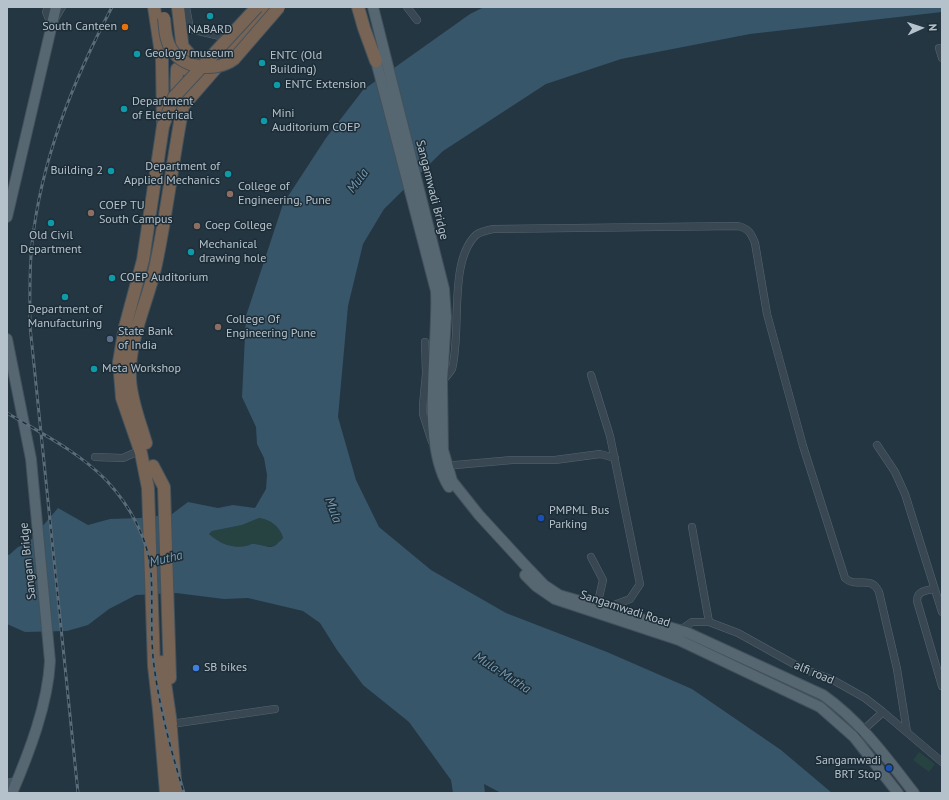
<!DOCTYPE html>
<style>
body{margin:0}
#map{position:relative;width:949px;height:800px;overflow:hidden;background:#243642;font-family:"PT Sans",sans-serif}
canvas{display:block}
.frame{position:absolute;inset:0;border:8px solid #b5c2cc;pointer-events:none}
.north{position:absolute;left:901px;top:8px;width:40px;height:40px;-webkit-text-stroke:3px #1d2d37;paint-order:stroke;rotate:87deg;font-size:11px;font-weight:700;line-height:16px;text-align:center;color:#b5c2cc}
.north::after{content:'';display:block;margin:auto;width:14px;height:18px;background:#b5c2cc;clip-path:polygon(50% 0,100% 100%,50% 72%,0 100%)}
</style>
<div id="map">
<canvas width="949" height="800"></canvas>
<div class="frame"></div>
<div class="north">N</div>
</div>
<script>
const c = document.querySelector('canvas').getContext('2d');
c.lineJoin = 'round';
function fillPath(path, color) { c.fillStyle = color; c.fill(path, 'evenodd'); }
function trace(path, color, width, dash) { c.strokeStyle = color; c.lineWidth = width; c.lineCap = dash ? 'butt' : 'round'; c.setLineDash(dash || []); c.stroke(path); }
function label(font, color, halo, rows, align = 'center') {
  c.font = font + ' "PT Sans",sans-serif'; c.lineWidth = 3; c.setLineDash([]); c.textBaseline = 'middle'; c.strokeStyle = halo; c.fillStyle = color; for (const [text, x, y, turn = 0] of rows) {
    c.save(); c.translate(x, y); c.rotate((+turn || 0) * Math.PI / 180); c.textAlign = isNaN(turn) ? turn : align; if (halo) c.strokeText(text, 0, 0); c.fillText(text, 0, 0); c.restore();
  }
}
const green = new Path2D(`
 M259,518C269,519 281,527 283,538C271,551 270,546 255,544C252,543 249,546 246,546C232,549 219,543 209,534L212,531L242,525Z
 M919,752L935,764L929,772L913,760Z`);
const water = new Path2D(`
 M484,7H942V12L750,34L621,59L546,84L443,151L384,209L363,244L348,306L338,417L356,480L379,527L431,570L506,613L607,652L692,689L781,750L832,793H501L484,784L485,793H453L451,780L409,722L363,685L337,650L320,623L303,611L248,598L224,599L176,593L136,595L109,609L88,625L67,631L25,632L7,624V554L9,555L18,547L28,543L58,508L88,525L110,519L140,518L172,514L188,502L218,508L233,505L255,508L266,489L267,475L264,458L257,444L256,427L242,397L246,316L283,204L326,138L363,90L470,14ZM259,518C269,519 281,527 283,538C270,552 271,546 255,544C252,543 249,546 246,546C232,549 219,543 209,534L212,531L242,525Z`);
const street = new Path2D(`
 M48,7L46,12L51,24
 M186,7L190,29L224,37
 M407,7L417,20
 M55,19L62,7
 M939,48L942,58
 M425,342L426,374L423,405V414L432,442
 M591,375L610,436L640,584L630,599L606,608
 M443,381C445,377 450,373 452,369C462,331 448,262 476,235C480,232 488,230 493,229L738,226C749,229 751,233 755,243L767,314L803,446L845,578C856,589 870,574 879,592L897,669L907,732
 M877,445L895,472L905,494L942,612
 M95,457L123,458L141,450
 M444,466L512,460H555L600,454L615,458
 M692,527L709,622
 M591,557L603,580L597,606
 M933,589C925,591 917,591 917,601L942,686
 M679,631L692,622H709L738,633L801,668L833,680L865,698L883,712L942,762
 M171,724L275,709
 M860,733L883,712`);
const secondary = new Path2D(`
 M7,784L16,782`);
const primary = new Path2D(`
 M373,7L444,289L446,317L442,383L443,450L452,481L479,515L524,564L544,585L559,595L686,632L823,695C861,722 886,757 914,793
 M376,54V61L436,291C439,345 420,442 449,487
 M7,217L56,7
 M7,339L31,459L50,661C48,704 29,753 12,793
 M525,575L536,586L555,599L679,640L820,707L854,737L898,793`);
const highway = new Path2D(`
 M154,7L162,60L163,126L143,260L125,327L119,362L122,398L141,453L148,488L154,666L159,710L166,793
 M178,7L185,69
 M358,7L364,28L376,61
 M183,47L192,57L202,60
 M183,106L269,7
 M146,443C140,422 131,401 130,379C128,339 148,302 156,264C167,212 173,158 183,106C174,97 177,81 177,69
 M153,466L164,487L170,678
 M162,662L171,724
 M170,717L176,793`);
const rail = new Path2D(`
 M7,413C41,433 79,452 107,481C130,506 148,538 151,572C153,603 150,635 154,666C160,710 171,751 184,793
 M78,793L30,326C30,299 29,271 32,244C41,160 73,81 112,7`);
const highwayBridge = new Path2D(`
 M164,18C165,27 165,37 169,45C180,69 215,73 234,59L279,7
 M163,126L174,97L257,7`);
const markers = [
 [210,16,4,"#0f9aa8"],
 [125,27,4,"#e8710a"],
 [137,54,4,"#0f9aa8"],
 [262,63,4,"#0f9aa8"],
 [277,85,4,"#0f9aa8"],
 [124,109,4,"#0f9aa8"],
 [264,121,4,"#0f9aa8"],
 [111,171,4,"#0f9aa8"],
 [228,174,4,"#0f9aa8"],
 [230,194,4,"#8d6e63"],
 [91,213,4,"#8d6e63"],
 [51,223,4,"#0f9aa8"],
 [197,226,4,"#8d6e63"],
 [191,252,4,"#0f9aa8"],
 [112,278,4,"#0f9aa8"],
 [65,297,4,"#0f9aa8"],
 [218,327,4,"#8d6e63"],
 [110,339,4,"#5c6f8a"],
 [94,369,4,"#0f9aa8"],
 [541,518,4,"#1a4fb4"],
 [196,668,4,"#3f7fe0"],
 [889,768,4,"#1a4fb4"]
];
const poiNames = [
 ["South Canteen",117,27,"right"],
 ["NABARD",210,30,"center"],
 ["Geology museum",145,54],
 ["ENTC (Old",270,56],
 ["Building)",270,70],
 ["ENTC Extension",285,85],
 ["Department",132,102],
 ["of Electrical",132,116],
 ["Mini",272,114],
 ["Auditorium COEP",272,128],
 ["Department of",220,167,"right"],
 ["Applied Mechanics",220,181,"right"],
 ["Building 2",103,171,"right"],
 ["College of",238,187],
 ["Engineering, Pune",238,201],
 ["COEP TU",99,206],
 ["South Campus",99,220],
 ["Coep College",205,226],
 ["Old Civil",51,236,"center"],
 ["Department",51,250,"center"],
 ["Mechanical",199,245],
 ["drawing hole",199,259],
 ["COEP Auditorium",120,278],
 ["Department of",65,310,"center"],
 ["Manufacturing",65,324,"center"],
 ["College Of",226,320],
 ["Engineering Pune",226,334],
 ["State Bank",118,332],
 ["of India",118,346],
 ["Meta Workshop",102,369],
 ["PMPML Bus",549,511],
 ["Parking",549,525],
 ["SB bikes",204,668],
 ["Sangamwadi",881,761,"right"],
 ["BRT Stop",881,775,"right"]
];
const streetNames = [
 ["Sangamwadi Bridge",432,190,76],
 ["Sangam Bridge",28,561,-96],
 ["Sangamwadi Road",625,609,18],
 ["alfi road",814,673,23]
];
const waterNames = [
 ["Mula",358,181,-53],
 ["Mula",333,510,70],
 ["Mutha",166,559,-13],
 ["Mula-Mutha",502,673,33]
];
fillPath(green, '#264341');
fillPath(water, '#37566a');
trace(street, '#56656f', 8);
trace(secondary, '#56656f', 10);
trace(primary, '#42515b', 12);
trace(highway, '#43525c', 14);
trace(street, '#384752', 7);
trace(secondary, '#465765', 9);
trace(primary, '#566772', 10);
trace(highway, '#786455', 12);
trace(rail, '#5a6c79', 3);
trace(rail, '#1d2d37', 1.5, [4.5]);
trace(highwayBridge, '#43525c', 14, []);
trace(highwayBridge, '#786455', 12);
for (const [x, y, r, color] of markers) { const dot = new Path2D(); dot.arc(x, y, r, 0, 2 * Math.PI); c.fillStyle = color; c.fill(dot); trace(dot, '#1d2d37', 1.5); }
label('12px', '#b5c2cc', '#1d2d37', poiNames, 'left');
label('12px', '#b5c2cc', '#1d2d37', streetNames);
label('italic 13px', '#7399b1', '#1d2d37', waterNames);
</script>
